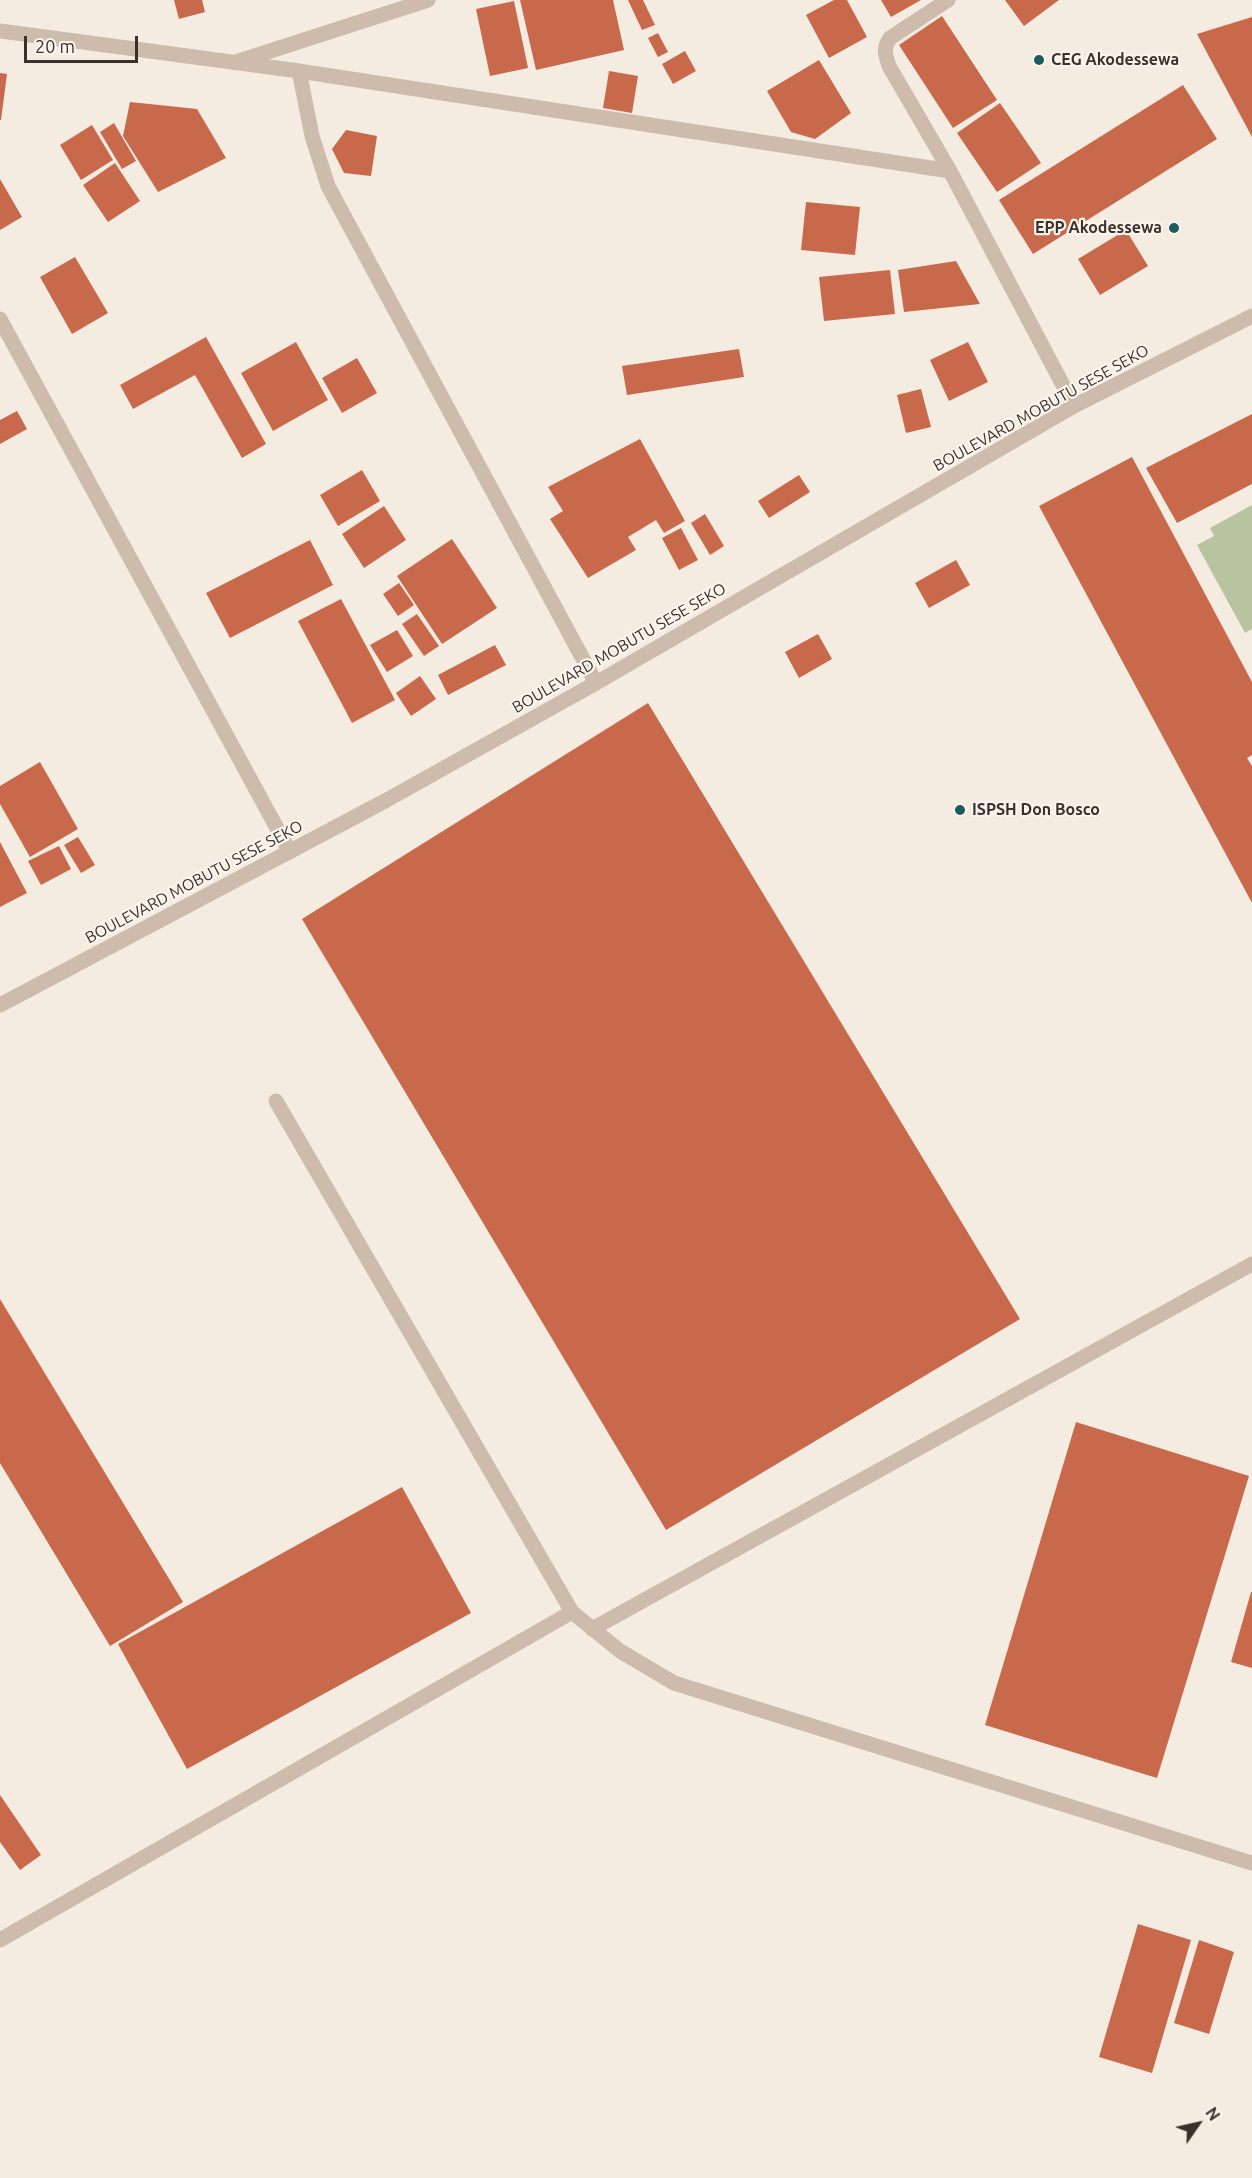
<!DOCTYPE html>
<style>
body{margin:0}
#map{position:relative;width:1252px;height:2178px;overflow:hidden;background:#f4ebe1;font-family:Ubuntu,sans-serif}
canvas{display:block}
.north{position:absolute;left:1168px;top:2094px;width:60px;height:60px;-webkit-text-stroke:4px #fbf5ee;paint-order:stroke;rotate:56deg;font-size:16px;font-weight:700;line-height:24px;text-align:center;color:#3b302b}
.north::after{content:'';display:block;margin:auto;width:21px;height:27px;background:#3b302b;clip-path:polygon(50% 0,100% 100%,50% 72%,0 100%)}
.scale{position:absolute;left:24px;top:36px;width:114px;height:27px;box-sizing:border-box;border:3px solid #3b302b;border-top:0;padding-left:8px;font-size:18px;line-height:21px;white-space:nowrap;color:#3b302b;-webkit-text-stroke:4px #fbf5ee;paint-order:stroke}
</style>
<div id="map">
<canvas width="1252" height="2178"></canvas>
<div class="north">N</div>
<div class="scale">20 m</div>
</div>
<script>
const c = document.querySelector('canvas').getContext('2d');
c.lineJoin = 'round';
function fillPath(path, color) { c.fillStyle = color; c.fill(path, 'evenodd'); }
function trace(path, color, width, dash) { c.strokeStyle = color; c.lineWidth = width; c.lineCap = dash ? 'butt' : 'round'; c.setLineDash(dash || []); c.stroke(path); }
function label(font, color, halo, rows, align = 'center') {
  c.font = font + ' Ubuntu,sans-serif'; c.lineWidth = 4.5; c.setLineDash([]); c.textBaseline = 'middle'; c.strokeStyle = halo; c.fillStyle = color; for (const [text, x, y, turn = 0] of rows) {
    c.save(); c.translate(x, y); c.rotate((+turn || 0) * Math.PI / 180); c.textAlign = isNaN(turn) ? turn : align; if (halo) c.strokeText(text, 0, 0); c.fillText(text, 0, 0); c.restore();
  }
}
const green = new Path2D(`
 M1252,505V629L1245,633L1197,545L1214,536L1210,528Z`);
const building = new Path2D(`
 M174,0H202L205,12L179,19Z
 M520,0H613L624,50L536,70Z
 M628,0H643L655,25L642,30Z
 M834,0H847L867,37L829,58L806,15Z
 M881,0H921L891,17Z
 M1005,0H1059L1024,26Z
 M514,1L528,68L490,76L476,9Z
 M942,16L997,100L953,128L899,45Z
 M1252,17V137L1197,34Z
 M658,33L668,52L658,57L648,38Z
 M685,51L696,71L673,84L662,64Z
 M819,60L851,113L815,139L791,132L767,91Z
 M609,71L638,76L632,113L603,108Z
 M0,73L7,74L1,120H0Z
 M1183,85L1217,139L1033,254L999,200Z
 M130,102L197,109L226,158L158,192L123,136Z
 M1000,103L1041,163L997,192L957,133Z
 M114,123L136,161L122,169L100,132Z
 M92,125L113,160L81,180L60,145Z
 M346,130L377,136L371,176L344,173L332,149Z
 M115,163L140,201L108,222L83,185Z
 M0,179L22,217L0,230Z
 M806,202L860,207L855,255L801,250Z
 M1126,230L1148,266L1100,295L1078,259Z
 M75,257L108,313L72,334L40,277Z
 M956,261L980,304L904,312L898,270Z
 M890,270L895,314L824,321L819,277Z
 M206,337L266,444L242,458L195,375L133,409L120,385Z
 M296,342L328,400L273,431L241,373Z
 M968,342L988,382L949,401L930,360Z
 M739,349L744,377L627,395L622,366Z
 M357,358L377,393L342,413L322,378Z
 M921,389L931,427L906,433L897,395Z
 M17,411L27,429L0,444V420Z
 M1252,414V484L1177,523L1146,468Z
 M640,439L685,521L664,533L656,520L628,537L636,550L588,578L550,519L563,511L548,487Z
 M1132,457L1252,682V755L1247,758L1252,766V903L1039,506Z
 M362,470L380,501L338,526L320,495Z
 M799,475L810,492L769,518L758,501Z
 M384,506L406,540L364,568L342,534Z
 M705,514L724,546L710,555L691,523Z
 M681,528L698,560L679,570L662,538Z
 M452,539L497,608L442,644L397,576Z
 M310,540L333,585L230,638L206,593Z
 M956,560L970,585L929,608L915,583Z
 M399,583L414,605L398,616L383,594Z
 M341,599L395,700L352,723L298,621Z
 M417,614L439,646L424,656L402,624Z
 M397,630L413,656L387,672L370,645Z
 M818,634L832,659L799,678L785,652Z
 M495,645L506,665L448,695L438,675Z
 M420,676L436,699L411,716L396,693Z
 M648,703L1020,1319L666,1530L302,919Z
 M40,762L78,829L30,857L0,804V786Z
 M78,837L95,865L81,873L64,845Z
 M0,842L27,893L0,907Z
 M59,846L71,869L41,885L28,861Z
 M0,1299L183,1602L110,1646L0,1463Z
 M1076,1422L1249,1476L1157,1778L985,1725Z
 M402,1487L471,1613L187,1769L118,1644Z
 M1251,1592H1252V1668L1231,1662Z
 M0,1795L41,1855L20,1870L0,1842Z
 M1138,1924L1191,1940L1152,2073L1099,2057Z
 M1199,1940L1234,1952L1209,2034L1174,2023Z`);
const service = new Path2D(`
 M276,1101L572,1612L620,1651L674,1683L1252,1863
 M592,1629L1252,1264
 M0,1940L572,1612`);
const minor = new Path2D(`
 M948,0L890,38C883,48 885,54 889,66L950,171L1074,406
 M0,31L299,71L950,171
 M239,61L428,0
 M299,71L312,136L328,186L596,683
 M0,319L290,852`);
const tertiary = new Path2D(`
 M0,1005L385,801L596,683L1074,406L1252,316`);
const markers = [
 [1039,60,6,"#1f5a5e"],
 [1174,228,6,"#1f5a5e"],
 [960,810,6,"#1f5a5e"]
];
const poiNames = [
 ["CEG Akodessewa",1051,60],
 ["EPP Akodessewa",1162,228,"right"],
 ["ISPSH Don Bosco",972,810]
];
const streetNames = [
 ["BOULEVARD MOBUTU SESE SEKO",1041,408,-29],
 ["BOULEVARD MOBUTU SESE SEKO",619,648,-30],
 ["BOULEVARD MOBUTU SESE SEKO",194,882,-28]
];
fillPath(green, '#b8c4a0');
fillPath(building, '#c8694b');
trace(service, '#cdbbac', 15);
trace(minor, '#cdbbac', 15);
trace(tertiary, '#cdbbac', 15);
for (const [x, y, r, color] of markers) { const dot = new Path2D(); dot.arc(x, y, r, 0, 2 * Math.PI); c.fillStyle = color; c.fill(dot); trace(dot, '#fbf5ee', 2); }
label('bold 16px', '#3b302b', '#fbf5ee', poiNames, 'left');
label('16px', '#3b302b', '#fbf5ee', streetNames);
</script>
